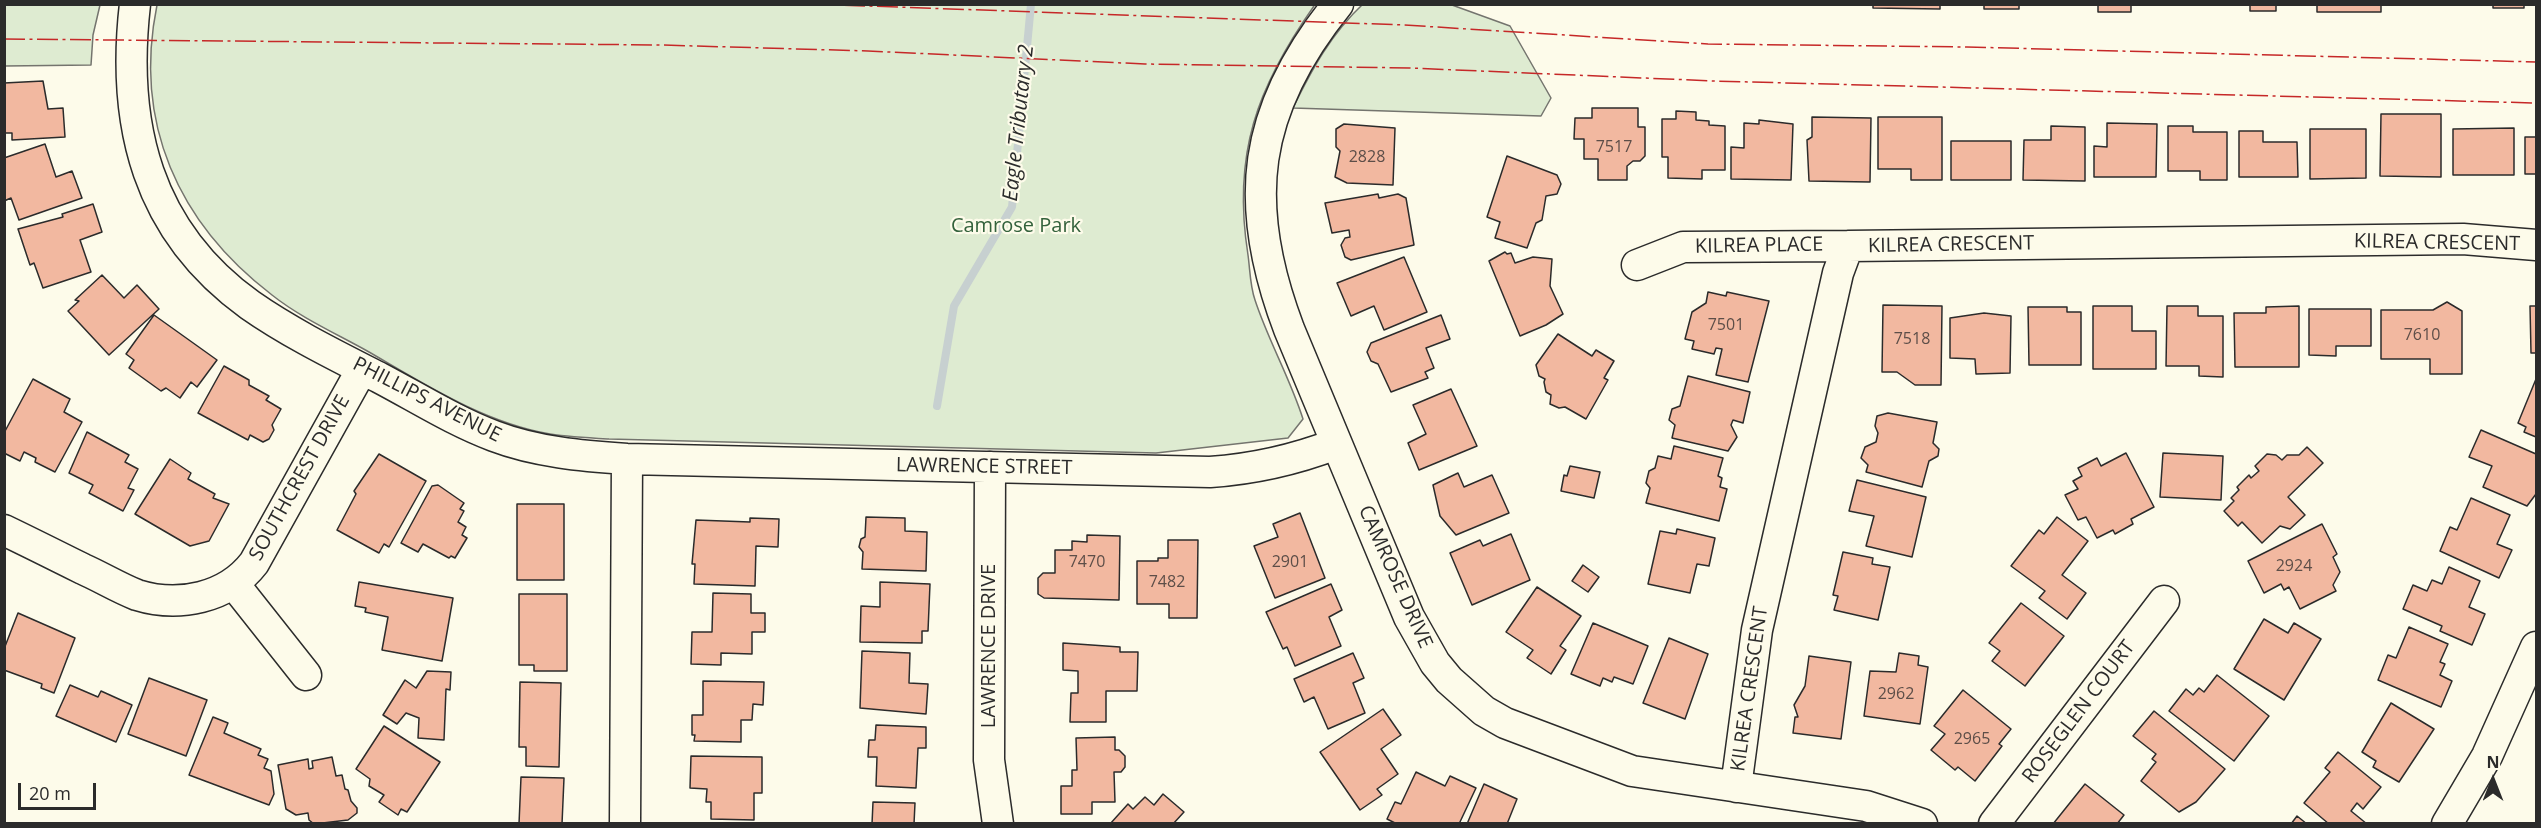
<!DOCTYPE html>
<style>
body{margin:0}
#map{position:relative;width:2541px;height:828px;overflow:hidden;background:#fdfbea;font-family:"Open Sans",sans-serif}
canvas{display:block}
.frame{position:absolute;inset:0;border:6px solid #2b2b2b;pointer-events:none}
.north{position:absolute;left:2463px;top:750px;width:60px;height:60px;-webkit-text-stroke:4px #fdfbea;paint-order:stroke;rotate:0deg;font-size:16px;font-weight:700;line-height:24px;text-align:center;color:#2b2b2b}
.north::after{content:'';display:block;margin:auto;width:21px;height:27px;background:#2b2b2b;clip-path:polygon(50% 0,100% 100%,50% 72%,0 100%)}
.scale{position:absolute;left:18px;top:783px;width:78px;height:27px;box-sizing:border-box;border:3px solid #2b2b2b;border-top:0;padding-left:8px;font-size:18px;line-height:21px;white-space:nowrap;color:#2b2b2b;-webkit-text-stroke:4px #fdfbea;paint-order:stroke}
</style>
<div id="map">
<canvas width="2541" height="828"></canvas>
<div class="frame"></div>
<div class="north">N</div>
<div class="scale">20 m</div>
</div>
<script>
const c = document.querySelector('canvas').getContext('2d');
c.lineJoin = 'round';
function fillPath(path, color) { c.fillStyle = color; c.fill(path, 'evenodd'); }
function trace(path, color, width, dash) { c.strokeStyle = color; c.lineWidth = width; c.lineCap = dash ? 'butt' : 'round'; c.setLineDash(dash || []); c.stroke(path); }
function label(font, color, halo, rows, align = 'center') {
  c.font = font + ' "Open Sans",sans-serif'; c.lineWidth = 4.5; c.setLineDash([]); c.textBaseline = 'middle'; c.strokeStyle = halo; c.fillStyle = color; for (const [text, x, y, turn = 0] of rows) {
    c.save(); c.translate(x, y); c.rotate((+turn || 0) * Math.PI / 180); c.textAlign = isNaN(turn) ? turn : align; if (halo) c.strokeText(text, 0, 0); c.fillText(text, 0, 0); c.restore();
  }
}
const green = new Path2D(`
 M1363,4L1452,5L1510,26L1551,98L1541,116L1293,108C1312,69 1331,34 1363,4Z
 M4,5H100L93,35L91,65L5,66Z
 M157,5H1312L1314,6C1257,87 1232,154 1248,255C1250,269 1250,286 1255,300C1268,340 1290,378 1303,419L1288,438L1156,453L609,439C590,438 570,437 550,434C485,423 426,385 369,352C337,334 301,318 272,295C178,223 133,123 157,5Z`);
const stream = new Path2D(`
 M937,406L954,306L1012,207L1031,4`);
const building = new Path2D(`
 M1873,4H1940V9L1873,8Z
 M2019,4V9H1984V5L1956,4Z
 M2098,4H2131V12H2098Z
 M2250,4H2276V11H2250Z
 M2317,4H2381V12H2317Z
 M2493,4H2524V8H2493Z
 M43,81L48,109L63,108L65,137L12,140V133H4V83Z
 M1592,108H1638V127H1645V156L1640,161H1633L1627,166V180H1598V159H1584V139H1574L1575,118H1592Z
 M1676,111L1696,112V120L1709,121V125L1725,126V170H1702V179L1668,178V157H1662V119H1676Z
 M2381,114H2441V177L2380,176Z
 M1812,117L1871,118L1870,182L1809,181L1807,140L1812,137Z
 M1878,117H1942V180H1911V169H1878Z
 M1759,120L1793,124L1791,180L1731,179V147L1744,148V123L1759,124Z
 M2107,123L2157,124L2156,177H2094V146L2107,147Z
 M1344,124L1395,128L1393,185L1347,183L1335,177L1340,151L1336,147V129Z
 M2051,126L2085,127V181L2023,180L2024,140H2051Z
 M2168,126H2193V132H2227V180H2200V171H2168Z
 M2514,128V175H2453V129Z
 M2310,129H2366V178L2310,179Z
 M2239,131H2263V142H2297L2298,177H2239Z
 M2525,137H2536V174H2525Z
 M1951,141H2011V180H1951Z
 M45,144L56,177L72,171L82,198L19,220L11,198L4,201V158Z
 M1507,156L1557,175L1561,184L1557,194L1546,196L1542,220L1536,223L1527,248L1495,238L1500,222L1487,217Z
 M1378,194L1379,198L1398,194L1406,198L1414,245L1351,260L1345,257L1341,245L1345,238L1350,237L1349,230L1332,233L1325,203Z
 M93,204L102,232L80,240L91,272L43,288L34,263L30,265L18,229L63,217L62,214Z
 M1505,252L1507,254L1511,253L1515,263L1533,257L1552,259L1550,286L1563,314L1546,325L1520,336L1489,261Z
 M1404,257L1427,312L1384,330L1374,306L1351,316L1337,283Z
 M102,275L124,298L137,285L159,309L109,355L68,311L79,301L75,300Z
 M1708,292L1726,296L1727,292L1769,301L1748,382L1716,375L1722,349L1716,348L1714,354L1692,349L1694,341L1685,339L1692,312L1706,303Z
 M2447,302L2462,311V374H2430V359H2381V310H2433Z
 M1883,305L1942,306L1941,385H1915L1897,372H1882Z
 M2093,306H2132V331H2156V369H2093Z
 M2167,306H2198V316H2223V377L2199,376V366H2166Z
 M2299,306V367H2235L2234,313H2266V307Z
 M2530,306H2536V353H2531Z
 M2028,307H2067V312H2081V365H2029Z
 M2309,309H2371V346H2336V356L2309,355Z
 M1984,313L2011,316L2010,373L1976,374L1975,359L1950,358V318Z
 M154,315L217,360L197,387L191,382L180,398L166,388L161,391L129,368L134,360L126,354Z
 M1441,315L1450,339L1426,348L1434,368L1425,372L1428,378L1391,392L1378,364L1371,361L1367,352L1371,343Z
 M1558,334L1592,356L1596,350L1614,361L1604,378L1608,380L1586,419L1565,407L1559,408L1550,404L1551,395L1546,392L1544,382L1545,379L1539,376L1536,365Z
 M224,366L249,380V385L269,396L266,400L281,409L272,425L274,430L269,439L263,442L250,435L248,440L198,413Z
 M1688,376L1750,392L1743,423L1733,420L1731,425L1737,437L1728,451L1672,438L1675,425L1669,420L1672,409L1680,406Z
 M33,379L70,399L64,412L82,422L55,472L35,462L36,458L24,452L20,461L4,453V433Z
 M2536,379V437L2524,432L2526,427L2518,423Z
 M1451,389L1477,446L1419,470L1408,443L1426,434L1413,405Z
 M1888,413L1937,422L1933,443L1939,449L1938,456L1929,461L1922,487L1866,472L1868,465L1861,458L1865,447L1876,442L1878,433L1875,426L1877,416Z
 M2481,430L2536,454V494L2527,506L2483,487L2492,466L2469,457Z
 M87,432L129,455L125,462L138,469L128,488L134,490L123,511L89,493L93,485L69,473Z
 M1674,446L1723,458L1718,476L1722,478L1720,487L1727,489L1719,521L1646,503L1650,488L1646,483L1649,471L1655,468L1658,456L1671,459Z
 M2307,447L2323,463L2288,497L2305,515L2290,529L2280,526L2262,543L2242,522L2238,526L2224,511L2234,501L2231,498L2239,490L2237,487L2249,475L2251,478L2259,471L2255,466L2267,454L2276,455L2282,460L2287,455H2299Z
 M2126,453L2154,507L2131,519L2133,524L2115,534L2113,530L2097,538L2086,517L2078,520L2065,495L2078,489L2073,481L2082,476L2078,468L2097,458L2101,466Z
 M2163,453L2223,456L2221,500L2160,497Z
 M379,454L426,481L389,547L384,544L379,553L337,530L356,494L354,491Z
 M170,459L191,473L188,479L215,494L213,498L229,504L209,541L190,546L135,514Z
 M1570,466L1600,472L1594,498L1561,491L1564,475L1567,476Z
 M1458,473L1464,487L1492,475L1509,513L1456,535L1440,516L1433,485Z
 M1857,480L1926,497L1912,557L1866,546L1874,516L1849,511Z
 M438,485L464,503L460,509L464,511L458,522L466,527L462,535L467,538L455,558L451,556L449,558L423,544L418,552L401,543L432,486Z
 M2471,498L2510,515L2497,544L2512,550L2499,578L2440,551L2450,527L2457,530Z
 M517,504H564V580H517Z
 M1300,513L1325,578L1275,598L1254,546L1278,537L1273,524Z
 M866,517L905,518V531L927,532L926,571L862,569L863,552L859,547L861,539L865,537Z
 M2057,517L2088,541L2062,575L2086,593L2067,619L2039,598L2045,591L2011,566L2039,530L2044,534Z
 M750,518L779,519L778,547L756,546L755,586L694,584L695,564H692L696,520L750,522Z
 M2322,524L2337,554L2333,557L2340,572L2333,585L2336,591L2300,609L2289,587L2284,590L2281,584L2264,593L2248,561Z
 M1677,529L1715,538L1709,566L1697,564L1690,593L1648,584L1660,531L1676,534Z
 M1511,534L1530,580L1472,605L1450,553L1480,540L1483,546Z
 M1087,535L1120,536L1119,600L1044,598L1038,594V578L1043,573H1055V550H1072V541L1087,542Z
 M1168,540H1198L1197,618H1169V604H1137V561H1158V558H1168Z
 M1843,552L1873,558L1872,564L1890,567L1878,620L1834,610L1838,596L1833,595Z
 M1583,565L1599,577L1588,592L1572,581Z
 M2449,567L2480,581L2469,607L2485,614L2472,645L2440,631L2442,626L2403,609L2413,585L2427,591L2432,580L2442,584Z
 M359,582L453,598L442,661L382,650L388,617L365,612L366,608L355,606Z
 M880,582L930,584L928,631H922V643L860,642L861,606L880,607Z
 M1331,584L1342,610L1329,617L1341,646L1295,666L1287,647L1283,649L1266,612Z
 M1537,587L1581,616L1560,646L1566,650L1551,674L1527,658L1533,650L1506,632Z
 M713,593L751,594V613H765V632H752V654L721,653V665L691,664L692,632H712Z
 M519,594H567V671H534V665H519Z
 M2021,603L2064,636L2025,686L1992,661L2000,651L1989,643Z
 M18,613L75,638L54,693L41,688L42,684L4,670V649Z
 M2264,619L2288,633L2294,623L2321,639L2284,700L2234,669Z
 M1593,623L1648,646L1633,684L1614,677L1612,682L1603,678L1600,686L1571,674Z
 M2409,627L2448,644L2440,662L2445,664L2440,675L2452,681L2441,707L2378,680L2388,655L2396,658Z
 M1669,638L1708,654L1685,719L1643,703Z
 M1063,643L1120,647V652H1138L1137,691H1106V722H1070L1071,693H1078V671L1063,670Z
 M862,651L910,653L909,683L928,684L926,714L860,708Z
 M1353,653L1364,678L1353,683L1365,713L1328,729L1314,697L1304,702L1294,679Z
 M1899,653L1919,656L1918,665L1928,667L1920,724L1864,716L1870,671L1896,672Z
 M1809,656L1851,662L1841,739L1793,733L1795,717H1798L1794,705L1805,686Z
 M427,671L451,672L450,690L446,689L444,740L418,738L419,718L406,713L397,724L383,715L405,680L416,688Z
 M2217,675L2269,716L2234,761L2169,711L2186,689L2193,695L2199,688L2204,692Z
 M149,678L207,700L186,756L128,734Z
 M703,681L764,682L763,705L753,704L752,720H741V742L694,741L695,735H692V715H703Z
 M520,682L561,683L559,767L526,766V747H519Z
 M70,685L98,697L101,691L132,705L116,742L56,716Z
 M1963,690L2011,729L1999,744L2002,746L1975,781L1958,767L1955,770L1931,750L1945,734L1934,726Z
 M2391,703L2434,729L2399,782L2373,767L2376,761L2362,752Z
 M1383,709L1401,735L1381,749L1398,774L1377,789L1382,795L1360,810L1320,752Z
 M2154,711L2225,769L2196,802L2179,812L2141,781L2156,762L2152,759L2156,754L2133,736Z
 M213,717L228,723L224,733L261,749L258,755L268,759L264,768L271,771L274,794L269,805L189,775Z
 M876,725L926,727V748H918L916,788L876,786L877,757H868L869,740H875Z
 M384,726L440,762L407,812L401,809L398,815L379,802L384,795L369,786L370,779L356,769Z
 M1115,737V750H1119L1125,756V767L1121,772H1114L1115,802H1092V814H1061V786H1072V770H1077L1076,738Z
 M2338,752L2381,787L2363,809L2357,803L2351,811L2367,824H2329L2304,803L2330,772L2325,768Z
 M691,756L762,757V793H754V820L711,819V802H706L707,789L690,788Z
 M332,757L336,776L342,775L345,789L348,790L351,801L357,808V813L348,820L314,824L309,820L308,813L296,815L286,809L278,765L308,759L309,769L313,768L312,761Z
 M1416,772L1445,786L1450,776L1476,788L1459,824H1397L1387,819L1395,802L1401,804Z
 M521,777L564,778L562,824H519Z
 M1484,784L1517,799L1507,824H1467Z
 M2085,784L2124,815L2117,824H2053Z
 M1163,794L1184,812L1173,824H1110L1128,804L1133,809L1145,797L1154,805Z
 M873,802L915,803L914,824H872Z
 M2297,816L2307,824H2291Z`);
const minor = new Path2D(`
 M135,4C121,125 147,231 250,305C290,333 337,356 380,378C418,398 454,421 494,436C536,452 582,456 627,459L1210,472C1255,469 1294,460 1336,444
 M1338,4C1252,110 1241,203 1289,329L1409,617L1435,663L1449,680L1484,711L1505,723L1632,771L1866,806L1922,824
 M1637,265L1683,247L1848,246
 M990,467L989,760L998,824
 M4,530C31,543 57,556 83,569C101,577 119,588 137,595C179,608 227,598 254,563L362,369
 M234,584L306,675
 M1736,787L1757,630L1838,273L1848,246L2463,239L2536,245
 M625,824L627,459
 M1994,824L2164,601
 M2447,824L2487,756L2536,647`);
const power = new Path2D(`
 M811,4L1404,25L1708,44L1967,47L2536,62
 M4,39L661,45L868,51L1145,64L1410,68L1714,81L2536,103`);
const numberNames = [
 ["7517",1614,147],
 ["2828",1367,157],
 ["7501",1726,325],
 ["7610",2422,335],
 ["7518",1912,339],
 ["7470",1087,562],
 ["2901",1290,562],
 ["2924",2294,566],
 ["7482",1167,582],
 ["2962",1896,694],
 ["2965",1972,739]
];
const parkNames = [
 ["Camrose Park",1016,226]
];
const streetNames = [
 ["KILREA CRESCENT",2437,243,1],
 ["KILREA CRESCENT",1951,245,-1],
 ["KILREA PLACE",1759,246,-1],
 ["PHILLIPS AVENUE",427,400,27],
 ["LAWRENCE STREET",984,467,1],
 ["SOUTHCREST DRIVE",300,478,-61],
 ["CAMROSE DRIVE",1395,577,66],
 ["LAWRENCE DRIVE",989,646,-90],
 ["KILREA CRESCENT",1750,689,-82],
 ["ROSEGLEN COURT",2079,712,-53]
];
const waterNames = [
 ["Eagle Tributary 2",1019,123,-84]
];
fillPath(green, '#deebd1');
trace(green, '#74746e', 1.5);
trace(stream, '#c7d0d0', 8);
fillPath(building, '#f2b8a0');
trace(building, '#2b2b2b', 1.5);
trace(minor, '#2b2b2b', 33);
trace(minor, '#fdfbea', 30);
trace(power, '#c62828', 1.5, [21, 4.5, 3, 4.5]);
label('16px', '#5d4e48', null, numberNames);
label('20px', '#34623c', '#fdfbea', parkNames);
label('20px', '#2b2b2b', '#fdfbea', streetNames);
label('italic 21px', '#2b2b2b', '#fdfbea', waterNames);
</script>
